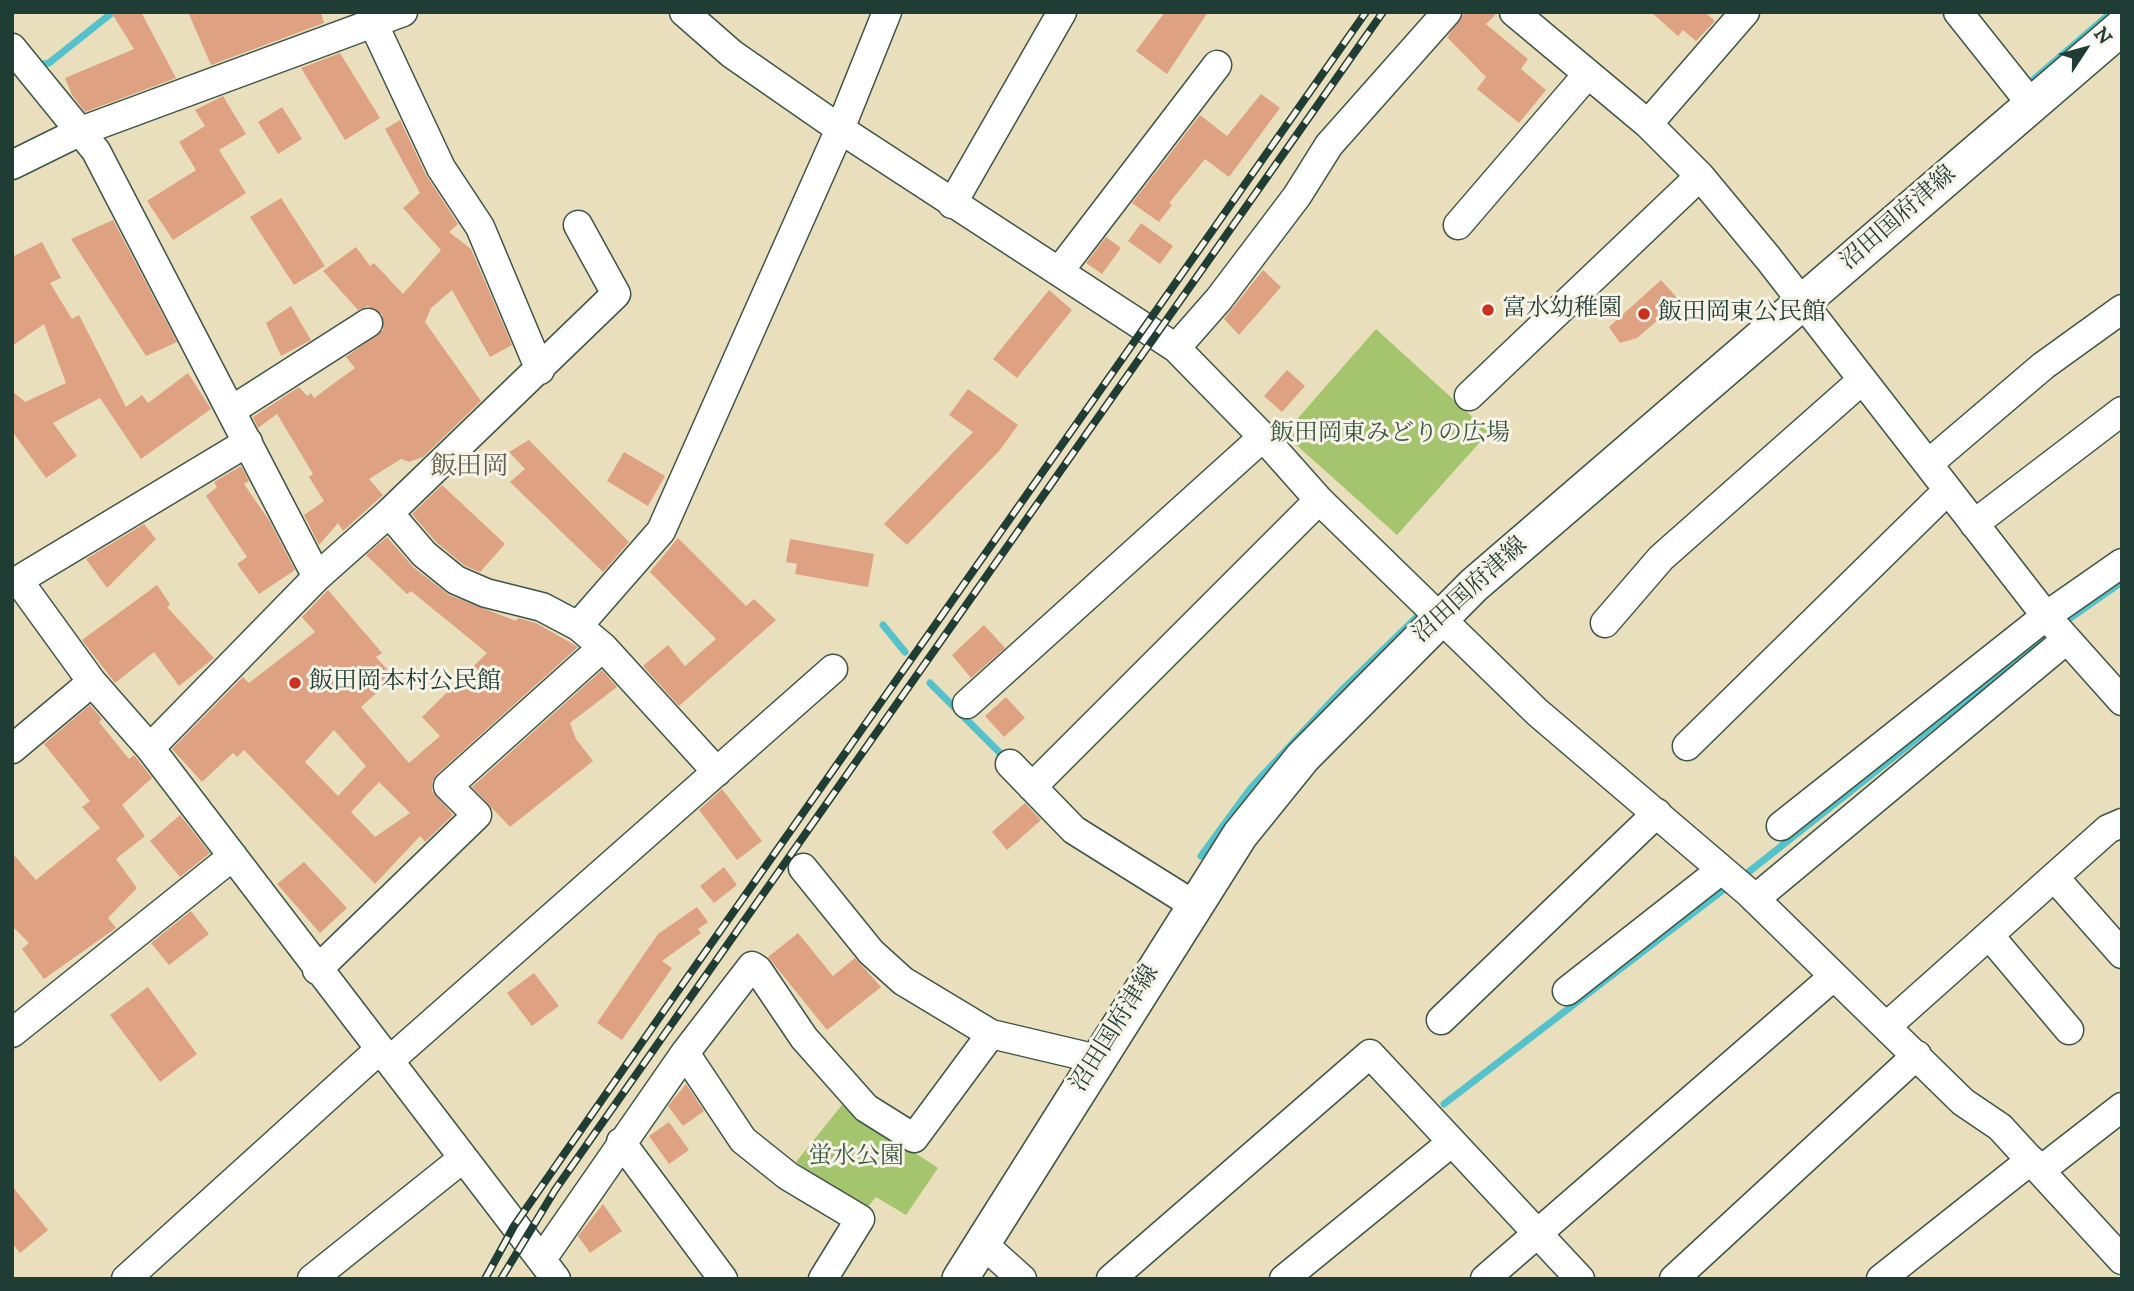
<!DOCTYPE html>
<meta charset="utf-8">
<style>
body{margin:0}
#map{position:relative;width:2134px;height:1291px;overflow:hidden;background:#e9dfbc;font-family:"IM FELL DW Pica",serif}
canvas{display:block}
.frame{position:absolute;inset:0;border:14px solid #1f3d34;pointer-events:none}
.north{position:absolute;left:2050px;top:14px;width:70px;height:70px;-webkit-text-stroke:5px #f7f3e8;paint-order:stroke;rotate:54deg;font-size:19px;font-weight:700;line-height:28px;text-align:center;color:#1f3d34}
.north::after{content:'';display:block;margin:auto;width:24px;height:32px;background:#1f3d34;clip-path:polygon(50% 0,100% 100%,50% 72%,0 100%)}
</style>
<div id="map">
<canvas width="2134" height="1291"></canvas>
<div class="frame"></div>
<div class="north">N</div>
</div>
<script>
const c = document.querySelector('canvas').getContext('2d');
c.lineJoin = 'round';
function fillPath(path, color) { c.fillStyle = color; c.fill(path, 'evenodd'); }
function trace(path, color, width, dash) { c.strokeStyle = color; c.lineWidth = width; c.lineCap = dash ? 'butt' : 'round'; c.setLineDash(dash || []); c.stroke(path); }
function label(font, color, halo, rows, align = 'center') {
  c.font = font + ' "IM FELL DW Pica","Noto Serif JP",serif'; c.lineWidth = 6; c.setLineDash([]); c.textBaseline = 'middle'; c.strokeStyle = halo; c.fillStyle = color; for (const [text, x, y, turn = 0] of rows) {
    c.save(); c.translate(x, y); c.rotate((+turn || 0) * Math.PI / 180); c.textAlign = isNaN(turn) ? turn : align; if (halo) c.strokeText(text, 0, 0); c.fillText(text, 0, 0); c.restore();
  }
}
const green = new Path2D(`
 M1376,329L1489,432L1397,535L1284,434Z
 M842,1105L938,1168L906,1215L876,1197L866,1209L796,1162Z`);
const stream = new Path2D(`
 M37,65L49,63L113,12
 M2025,87L2112,12
 M2062,624L2122,582
 M883,625L905,652
 M930,683L1002,755
 M1201,856L1250,789L1342,690L1424,610
 M1741,878L2053,631
 M1444,1104L1731,884`);
const building = new Path2D(`
 M111,12H141L176,78L85,112L72,95L65,78L134,49Z
 M188,12H321L324,23L211,65Z
 M1165,12H1208L1167,74L1136,51Z
 M1465,12H1498L1486,24L1528,59L1521,69L1546,90L1519,123L1477,89L1486,77L1447,37Z
 M1651,12H1705L1715,21L1696,41L1683,30L1678,36Z
 M340,53L380,118L345,140L301,68Z
 M1261,94L1280,108L1229,177L1205,159L1169,203L1172,205L1159,222L1132,203L1200,115L1227,136Z
 M223,96L246,134L219,150L246,193L173,240L147,201L196,170L179,142L205,126L195,110Z
 M282,107L302,139L278,154L258,122Z
 M400,120L426,175L458,224L449,232L471,249L512,345L490,357L452,290L431,308L425,322L481,401L423,457L409,462L401,459L369,479L383,495L343,531L338,523L319,545L304,515L324,501L309,477L313,474L277,414L258,428L253,417L299,387L307,396L311,393L314,398L355,368L346,357L383,330L382,314L368,306L358,310L323,271L356,247L370,266L374,263L403,294L441,250L403,208L420,193L385,129Z
 M281,198L325,266L294,285L250,217Z
 M113,220L177,342L146,356L71,239Z
 M1141,223L1173,246L1160,264L1128,241Z
 M1106,237L1121,248L1102,274L1086,263Z
 M42,242L61,278L50,283L72,319L79,315L126,407L142,395L148,403L188,373L211,409L141,459L100,398L53,423L77,456L46,478L12,431V391L25,402L66,383L44,324L12,346V257Z
 M1263,270L1281,287L1239,335L1224,319Z
 M1661,280L1680,301L1637,338L1620,343L1609,327Z
 M1049,290L1072,310L1017,378L993,359Z
 M291,306L311,340L281,356L266,323Z
 M1287,370L1305,386L1282,412L1264,396Z
 M968,389L1018,425L1000,450L907,545L884,524L973,432L949,415Z
 M529,440L629,542L603,572L510,482L525,469L509,452Z
 M624,452L665,476L648,506L607,481Z
 M241,466L249,481L244,484L270,522L295,570L259,594L237,564L247,557L206,496L217,487L214,482Z
 M442,485L505,544L480,572L465,566L436,542L412,514Z
 M144,524L156,539L107,588L86,559Z
 M387,537L413,567L449,595L516,621L518,618L536,623L578,647L437,774L432,782V791L453,815L425,842L420,836L375,884L244,750L237,757L233,753L202,782L172,749L243,677L249,683L315,632L302,617L328,590L382,653L376,657L394,677L361,707L409,763L440,736L422,717L487,653L411,591L407,594L366,555ZM334,730L366,766L338,796L305,762ZM379,782L410,813L375,837L351,812Z
 M678,538L746,606L754,599L776,620L679,706L643,666L668,645L685,666L716,639L650,572Z
 M790,539L874,554L868,587L795,574L797,564L786,562Z
 M157,585L170,604L167,607L214,658L179,686L154,652L115,683L82,640Z
 M984,625L1005,648L971,678L952,655Z
 M602,670L617,687L570,723L576,739L593,761L510,827L472,787Z
 M1006,697L1025,718L1004,737L985,716Z
 M90,705L102,719L99,722L129,759L134,755L152,778L122,805L145,836L116,859L137,888L108,918L116,928L44,979L22,949L29,943L12,926V853L36,880L100,828L82,807L90,801L44,744Z
 M722,789L762,841L737,860L699,810Z
 M1025,803L1041,820L1007,850L992,832Z
 M180,815L210,853L180,877L150,841Z
 M304,862L347,908L320,933L277,884Z
 M724,867L737,885L714,903L700,886Z
 M697,907L708,922L698,929L701,933L662,961L672,968L622,1040L597,1023L658,934Z
 M191,911L209,934L169,965L151,943Z
 M798,933L833,976L855,958L881,987L827,1030L768,957Z
 M534,973L559,1006L532,1026L507,993Z
 M148,987L197,1054L160,1082L110,1015Z
 M686,1084L704,1111L683,1126L668,1106Z
 M669,1122L689,1150L669,1164L649,1136Z
 M12,1186L48,1230L20,1253L12,1243Z
 M603,1204L622,1231L590,1253L578,1236Z`);
const minor = new Path2D(`
 M684,12L732,54L840,129L1176,348L1263,437L1319,500L1537,712L1748,892L1963,1102L2000,1127L2122,1260
 M1514,12L1648,124L1700,176L1768,258L2046,616L2122,701
 M1958,12L2032,105
 M374,25L441,168L480,227L540,370
 M12,48L96,151L317,577L150,748L556,1279
 M1648,124L1745,12
 M12,165L81,131L403,12
 M952,204L1062,12
 M1458,225L1587,75
 M1060,270L1217,65
 M1176,348L1219,299L1297,196L1329,145L1447,12
 M1469,396L1700,176
 M232,410L368,323
 M1928,464L2043,366L2122,309
 M389,513L424,554L456,580L486,593L542,607L578,626L603,647L717,772
 M1974,524L2122,411
 M317,577L389,513L616,294L578,225
 M18,580L92,682
 M12,584L248,442
 M1605,623L1661,558L1861,381
 M578,626L661,531L840,129L887,12
 M967,704L1263,437
 M1687,746L1948,490
 M12,749L92,682L150,748
 M1010,764L1074,830L1194,905
 M1032,787L1319,500
 M1781,826L2046,616L2122,563
 M803,868L871,952L903,981L991,1034L1097,1059
 M2054,877L2122,954
 M1755,899L2066,640
 M1989,935L2069,1030
 M317,970L477,815L448,786L603,647
 M1567,991L1721,870
 M1441,1020L1657,813
 M1887,1026L2108,829L2122,823
 M12,1033L233,856
 M685,1053L743,1140L788,1176L860,1219L823,1279
 M389,1061L833,669
 M621,1142L723,1279
 M2041,1170L2122,1107
 M983,1244L1022,1279
 M542,1259L685,1053L752,966L758,970L804,1038L866,1108L914,1138L991,1034
 M126,1279L379,1050
 M312,1279L462,1159
 M1111,1279L1370,1054L1580,1279
 M1284,1279L1452,1142
 M1485,1279L1834,976
 M1674,1279L1917,1055
 M1881,1279L2031,1160`);
const major = new Path2D(`
 M960,1279L1240,835L1303,757L1474,585L2122,27`);
const rail = new Path2D(`
 M485,1279L514,1226L661,1015L1366,12
 M501,1279L555,1190L1383,12`);
const markers = [
 [1488,310,7,"#c8321e"],
 [1644,314,7,"#c8321e"],
 [295,683,7,"#c8321e"]
];
const streetNames = [
 ["沼田国府津線",1899,219,-41],
 ["沼田国府津線",1471,591,-42],
 ["沼田国府津線",1116,1029,-58]
];
const poiNames = [
 ["富水幼稚園",1502,310],
 ["飯田岡東公民館",1658,314],
 ["飯田岡本村公民館",309,683]
];
const parkNames = [
 ["飯田岡東みどりの広場",1390,435],
 ["蛍水公園",856,1158]
];
const neighbourhoodNames = [
 ["飯田岡",469,469]
];
fillPath(green, '#a4c56e');
trace(stream, '#55c2cb', 7);
fillPath(building, '#dea282');
trace(minor, '#3d5548', 31);
trace(major, '#3d5548', 38);
trace(minor, '#fff', 28);
trace(major, '#fff', 35);
trace(rail, '#1f3d34', 8);
trace(rail, '#f7f3e8', 5, [16]);
for (const [x, y, r, color] of markers) { const dot = new Path2D(); dot.arc(x, y, r, 0, 2 * Math.PI); c.fillStyle = color; c.fill(dot); trace(dot, '#f7f3e8', 2.5); }
label('24px', '#1f3d34', '#f7f3e8', streetNames);
label('24px', '#1f3d34', '#f7f3e8', poiNames, 'left');
label('24px', '#3a5840', '#f7f3e8', parkNames);
label('26px', '#62604f', '#f7f3e8', neighbourhoodNames);
</script>
